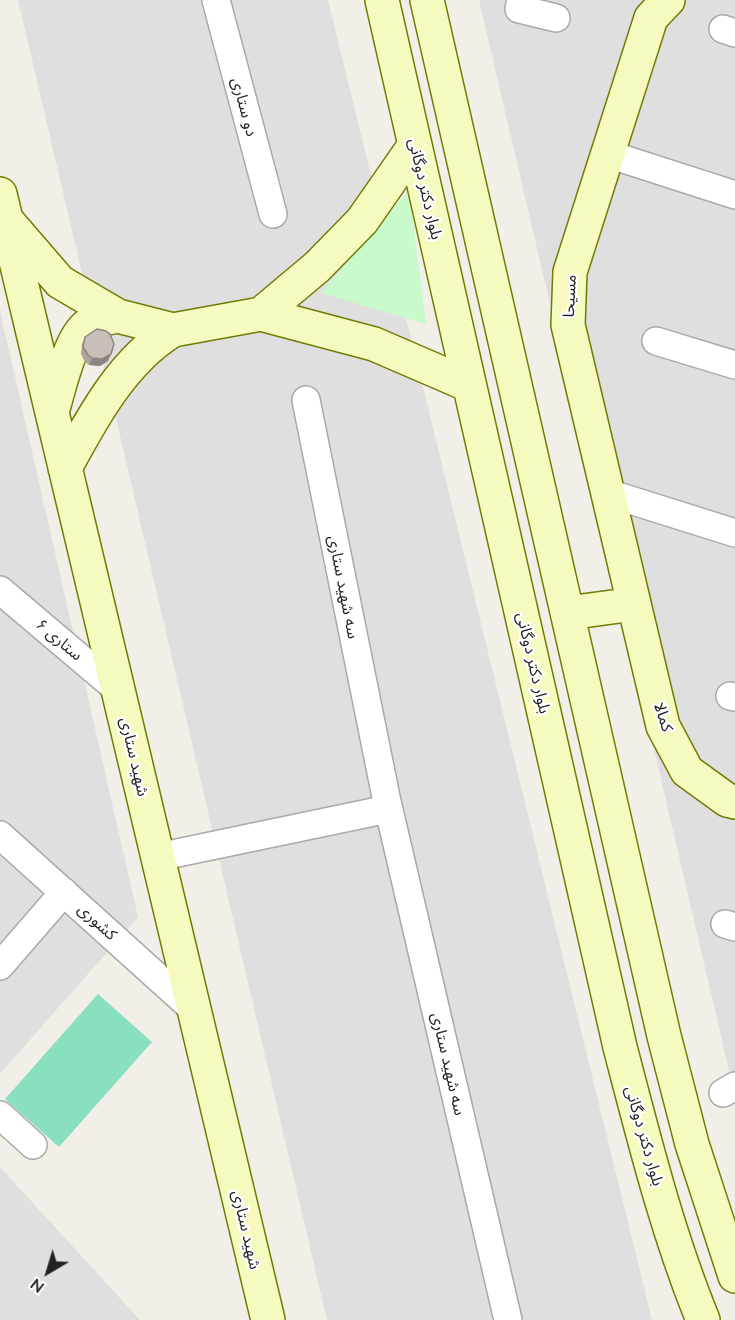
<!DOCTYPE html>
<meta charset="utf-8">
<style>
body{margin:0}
#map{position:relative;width:735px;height:1320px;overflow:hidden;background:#f2efe9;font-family:Mulish,sans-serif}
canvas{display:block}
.north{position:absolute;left:18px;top:1242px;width:60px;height:60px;-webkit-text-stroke:4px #fff;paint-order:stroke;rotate:218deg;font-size:16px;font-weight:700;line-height:24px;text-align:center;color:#222}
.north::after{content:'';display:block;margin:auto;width:21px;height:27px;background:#222;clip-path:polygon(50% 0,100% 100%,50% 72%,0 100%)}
</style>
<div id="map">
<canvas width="735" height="1320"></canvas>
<div class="north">N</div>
</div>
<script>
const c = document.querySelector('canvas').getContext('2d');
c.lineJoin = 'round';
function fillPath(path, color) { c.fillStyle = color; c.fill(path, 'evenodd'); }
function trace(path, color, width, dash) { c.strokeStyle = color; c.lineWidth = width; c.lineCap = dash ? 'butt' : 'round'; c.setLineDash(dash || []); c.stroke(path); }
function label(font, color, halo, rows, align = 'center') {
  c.font = font + ' Mulish,"Noto Sans Arabic",sans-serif'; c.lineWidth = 4.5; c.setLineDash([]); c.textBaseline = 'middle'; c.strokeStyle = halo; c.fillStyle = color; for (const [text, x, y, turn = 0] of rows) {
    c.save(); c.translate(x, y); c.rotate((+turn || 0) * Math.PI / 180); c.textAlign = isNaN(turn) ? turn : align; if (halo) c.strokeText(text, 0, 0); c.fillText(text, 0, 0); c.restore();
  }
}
const residential = new Path2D(`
 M18,0H328L652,1320H327Z
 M479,0H735V1096Z
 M0,311L138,917L0,1074Z
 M0,1167L140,1320H0Z`);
const park = new Path2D(`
 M409,190L426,324L321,293Z`);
const pitch = new Path2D(`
 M98,994L152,1042L59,1147L5,1099Z`);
const street = new Path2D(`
 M216,0L273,214
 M521,0L519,9L556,18
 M723,29L735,33
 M608,154L735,195
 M656,341L735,365
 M306,400L386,797L508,1320
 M608,493L735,533
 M0,590L118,690
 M730,696L735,697
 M0,835L194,1010
 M158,857L388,809
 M725,924L735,927
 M0,966L64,892
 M723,1093L735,1086
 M0,1115L33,1145`);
const secondary = new Path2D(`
 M382,0L620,1047C644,1139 667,1232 703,1320
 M427,0L664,1036L692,1144L735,1276
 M668,0L651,18L570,272L568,325L663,726L687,771L727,800L735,802
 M0,194L268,1320
 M9,223L60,282L118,316L173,330
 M261,314L317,267L362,221L415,145
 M52,412C59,390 70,333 91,323C99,319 109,318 118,316
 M65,468C92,418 123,360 173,330L261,314L374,344L469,385
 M568,613L634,604`);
const wall = new Path2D(`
 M85,337L108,361L100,366L89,365L85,362L81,354L82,344Z`);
const shadedWall = new Path2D(`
 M111,354L108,361L100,366L89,365L92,358Z`);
const building = new Path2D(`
 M97,329L106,331L110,334L114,344L111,354L102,359L92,358L88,355L83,347L85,337Z`);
const streetNames = [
 ["دو ستاری",244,107,75],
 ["بلوار دکتر دوگانی",425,189,77],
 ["مسیحا",570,296,-87],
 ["سه شهید ستاری",343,587,79],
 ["ستاری ۶",59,640,40],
 ["بلوار دکتر دوگانی",533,663,77],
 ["کمالا",663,717,72],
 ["شهید ستاری",134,757,77],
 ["کشوری",97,922,42],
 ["سه شهید ستاری",448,1064,77],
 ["بلوار دکتر دوگانی",644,1136,74],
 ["شهید ستاری",246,1230,77]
];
fillPath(residential, '#e0dfdf');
fillPath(park, '#c8facc');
fillPath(pitch, '#88e0be');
trace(street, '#a9a9a9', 30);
trace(secondary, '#707d05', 36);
trace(street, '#fff', 27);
trace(secondary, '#f7fabf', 33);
fillPath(wall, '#aba49e');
fillPath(shadedWall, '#8b8681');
fillPath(building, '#c7bfb8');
trace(building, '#8b8681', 1.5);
label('16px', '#222', '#fff', streetNames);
</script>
